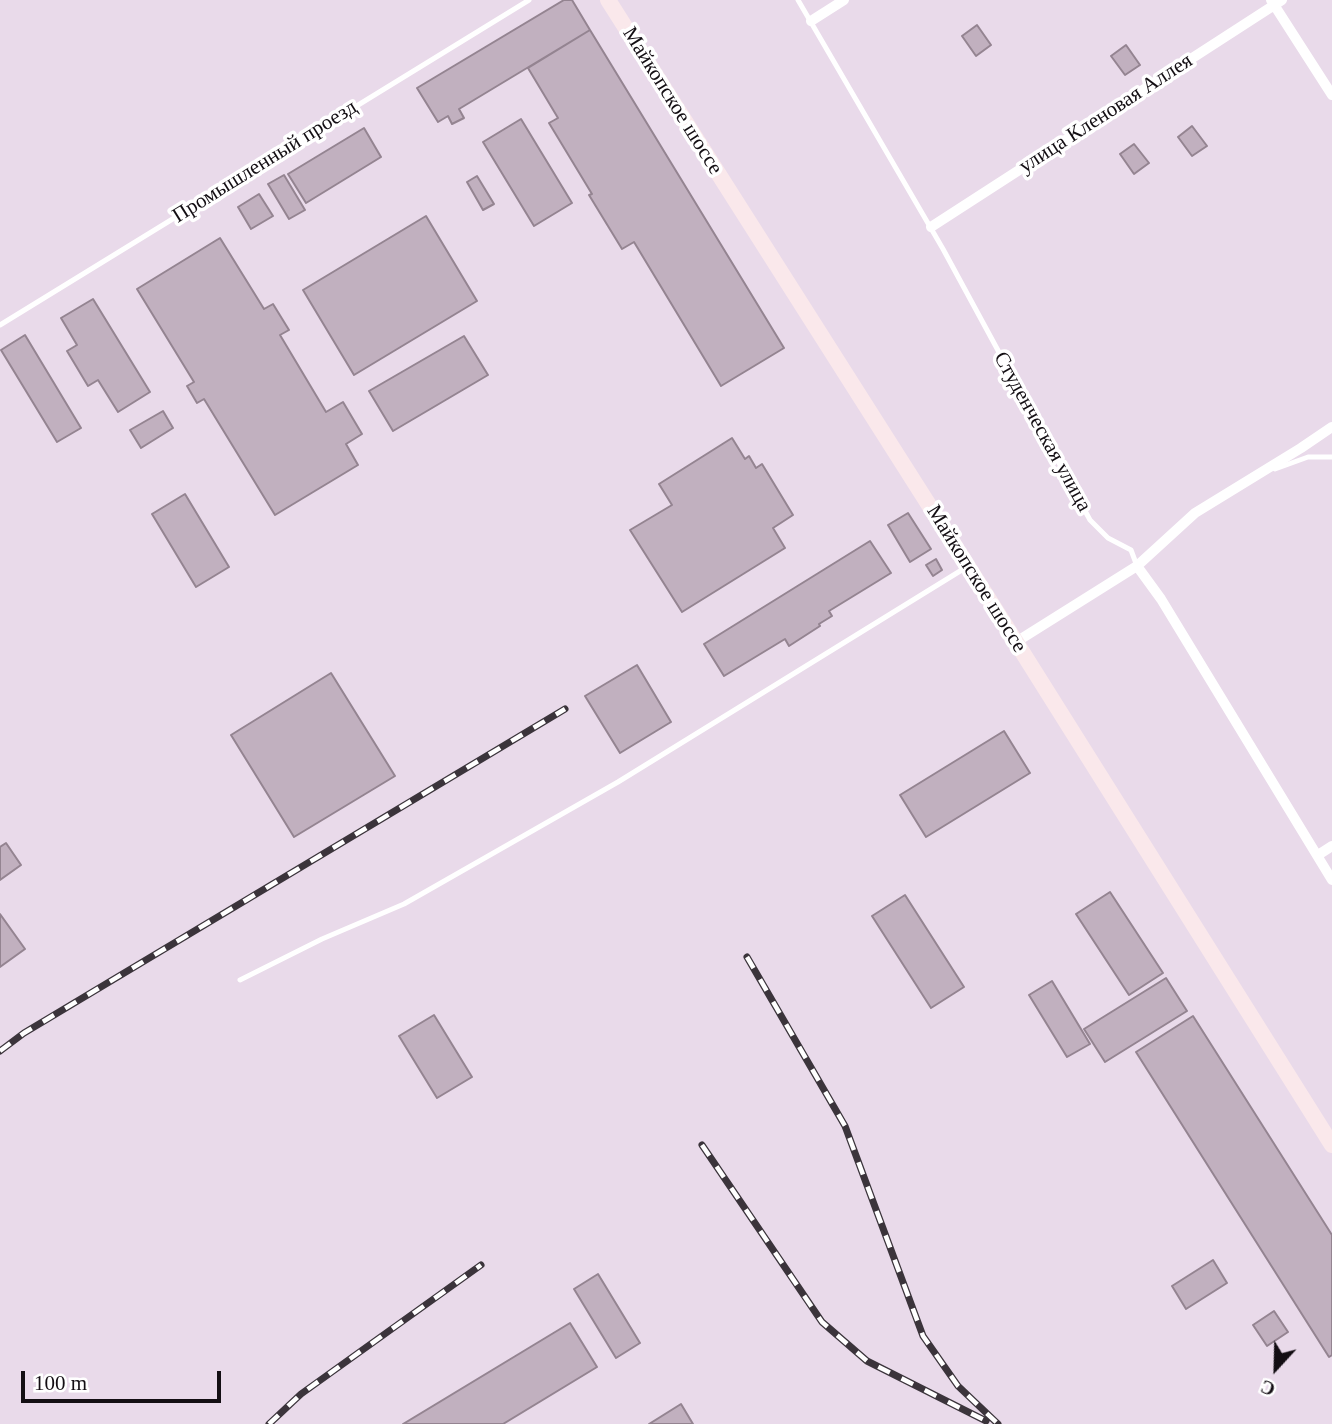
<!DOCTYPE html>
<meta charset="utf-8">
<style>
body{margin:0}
#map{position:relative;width:1332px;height:1424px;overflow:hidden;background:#e9daea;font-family:"Times New Roman",serif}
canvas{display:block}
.north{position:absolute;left:1241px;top:1333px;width:70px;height:70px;-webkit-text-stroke:5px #fff;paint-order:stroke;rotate:202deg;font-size:19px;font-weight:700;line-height:28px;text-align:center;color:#130e13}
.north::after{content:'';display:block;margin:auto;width:24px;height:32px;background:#130e13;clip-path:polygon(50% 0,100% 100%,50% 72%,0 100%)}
.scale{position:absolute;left:21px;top:1371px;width:200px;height:32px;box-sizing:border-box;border:4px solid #130e13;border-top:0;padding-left:9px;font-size:21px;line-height:24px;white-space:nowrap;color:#130e13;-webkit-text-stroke:5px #fff;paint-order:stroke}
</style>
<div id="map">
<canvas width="1332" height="1424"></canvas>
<div class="north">С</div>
<div class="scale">100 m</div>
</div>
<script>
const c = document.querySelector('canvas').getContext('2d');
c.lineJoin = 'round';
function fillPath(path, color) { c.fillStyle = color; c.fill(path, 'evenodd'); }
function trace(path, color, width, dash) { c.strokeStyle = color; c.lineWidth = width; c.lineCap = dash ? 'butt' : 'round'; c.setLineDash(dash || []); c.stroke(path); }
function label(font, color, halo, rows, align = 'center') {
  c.font = font + ' "Times New Roman",serif'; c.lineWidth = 7; c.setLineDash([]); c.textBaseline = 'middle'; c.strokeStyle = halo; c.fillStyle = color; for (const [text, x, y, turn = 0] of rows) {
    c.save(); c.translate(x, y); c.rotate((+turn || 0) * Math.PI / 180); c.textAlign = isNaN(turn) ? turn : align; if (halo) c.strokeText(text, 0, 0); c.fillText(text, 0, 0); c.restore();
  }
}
const building = new Path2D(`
 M564,0H572L590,30L459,109L464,118L452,124L448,116L438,122L417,88Z
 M977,25L991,45L976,56L962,36Z
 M590,30L784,348L721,386L634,242L622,249L589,195L592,194L549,123L558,118L528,68Z
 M1126,45L1140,65L1125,75L1111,56Z
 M521,119L572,203L534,226L483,142Z
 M1192,126L1207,146L1192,156L1178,137Z
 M364,128L381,157L306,203L288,174Z
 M1134,144L1149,163L1134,174L1120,154Z
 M284,175L305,210L289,219L268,184Z
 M477,176L494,204L483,210L467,182Z
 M259,194L273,216L251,229L238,207Z
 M426,216L477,301L354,375L303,290Z
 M220,238L264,309L273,304L289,330L280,335L326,412L343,402L362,434L346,444L358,465L275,515L204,399L197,403L187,386L194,382L137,289Z
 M93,299L150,392L118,412L98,380L88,386L67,351L77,345L61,318Z
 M25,335L81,428L57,442L1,350Z
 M464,336L488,375L393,431L369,391Z
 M163,411L173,428L141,448L130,430Z
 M732,438L745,459L749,456L756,468L762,464L793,515L773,528L785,548L682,612L630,530L672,505L659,484Z
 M185,494L229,567L196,587L152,514Z
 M908,513L931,549L910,562L888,525Z
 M870,541L891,573L829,611L832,616L819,624L820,626L789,646L785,639L724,676L704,644Z
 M936,559L942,570L933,576L926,565Z
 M637,665L671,722L620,753L585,696Z
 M331,673L395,776L294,837L231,735Z
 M1004,731L1030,773L926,837L900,795Z
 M6,843L21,865L0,880V847Z
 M1110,892L1163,973L1129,995L1076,914Z
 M905,895L964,987L931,1008L872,916Z
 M0,914L25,949L0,967Z
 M1166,978L1187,1011L1105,1062L1084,1029Z
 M1052,981L1090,1044L1067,1057L1029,995Z
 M434,1015L472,1077L437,1098L399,1036Z
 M1193,1016L1332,1235V1355L1329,1357L1136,1052Z
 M1213,1260L1227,1283L1186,1309L1172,1286Z
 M598,1274L640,1343L616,1358L574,1289Z
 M1274,1311L1288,1332L1267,1346L1253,1325Z
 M570,1323L597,1367L503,1424H403Z
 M681,1404L693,1424H649Z`);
const lane = new Path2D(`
 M798,0L943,249L1090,520L1108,538L1131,550L1137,566
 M0,325L529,0
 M1275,469L1308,457H1332
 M240,980L322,939L404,904L618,782L965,568`);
const street = new Path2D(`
 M1271,0L1332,95
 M811,21L844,0
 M931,227L1282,0
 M1137,566L1161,599L1332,880
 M1016,642L1137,566L1195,513L1301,448L1332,427
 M1318,855L1332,846`);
const secondary = new Path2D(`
 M608,0L1016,642L1332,1145`);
const rail = new Path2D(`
 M747,957L845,1126L923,1336L958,1386L998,1424
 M0,1051L24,1033L565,709
 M702,1145L822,1322L867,1361L986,1421
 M269,1424L301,1394L481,1265`);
const streetNames = [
 ["Майкопское шоссе",672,101,58],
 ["улица Кленовая Аллея",1106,114,-33],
 ["Промышленный проезд",265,162,-32],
 ["Студенческая улица",1042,432,61],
 ["Майкопское шоссе",976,579,58]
];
fillPath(building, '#c1b0bf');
trace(building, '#948491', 2);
trace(lane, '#fff', 5);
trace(street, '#fff', 10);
trace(secondary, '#fae8eb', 16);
trace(rail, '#3b343b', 7);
trace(rail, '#fff', 4.5, [13]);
label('21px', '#130e13', '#fff', streetNames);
</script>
